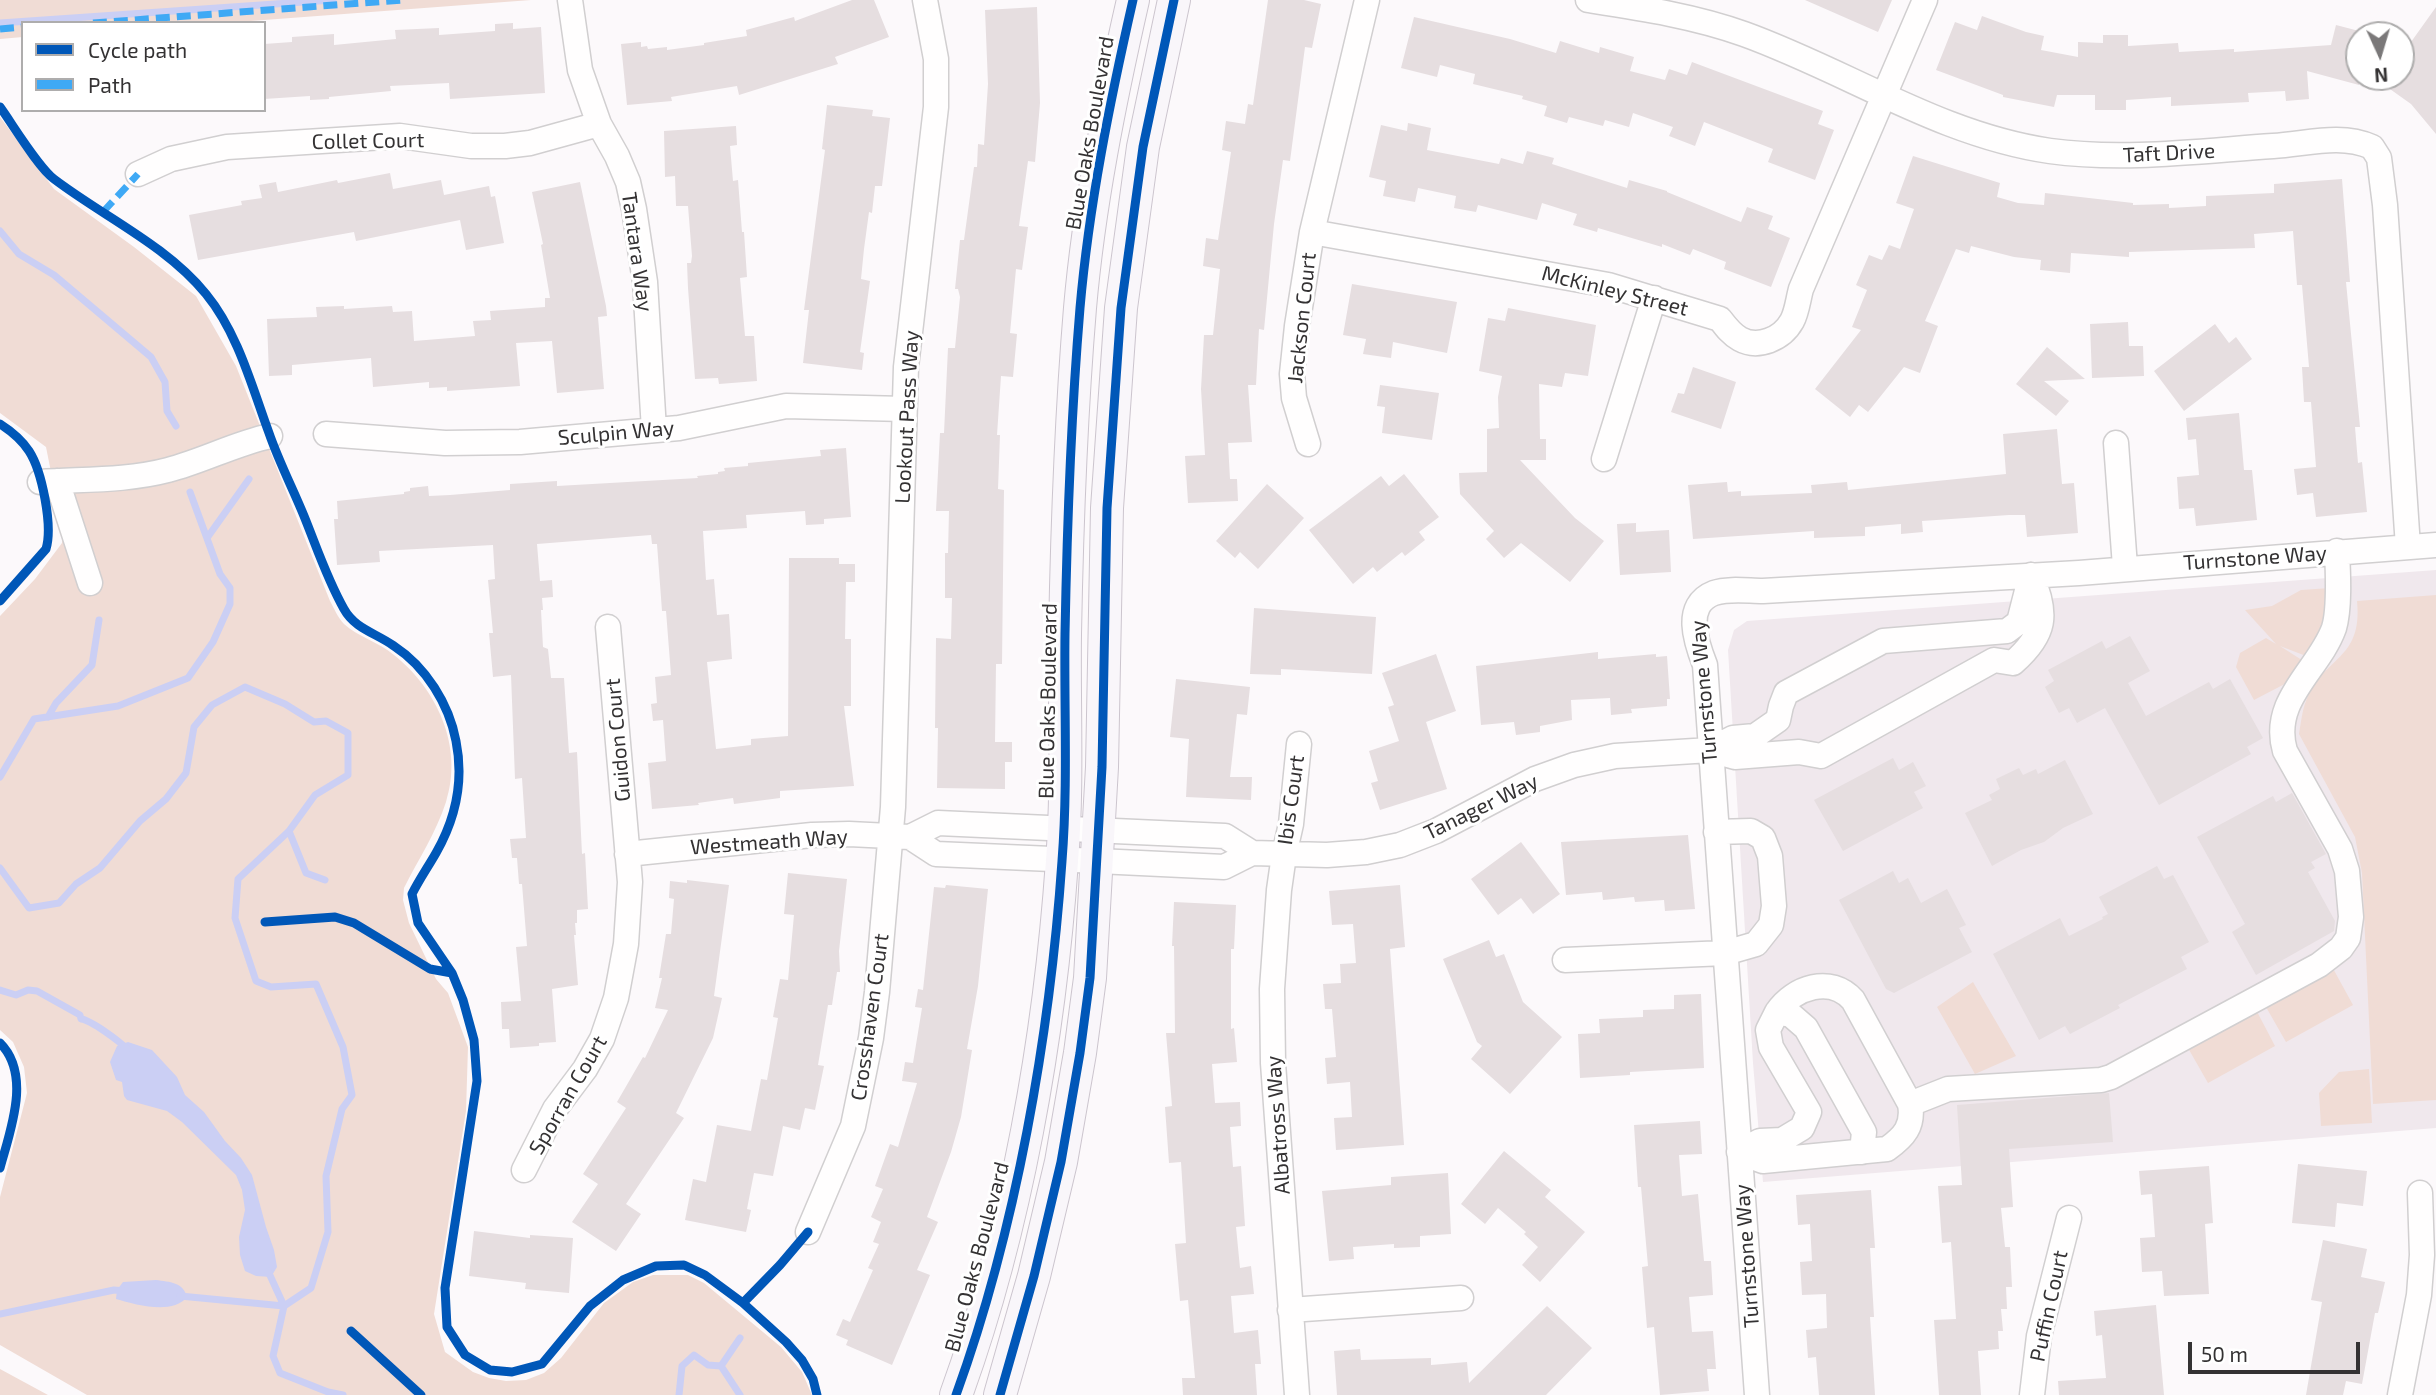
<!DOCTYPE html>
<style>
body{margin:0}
#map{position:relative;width:2436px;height:1395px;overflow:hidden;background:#fcf9fb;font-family:"Exo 2",sans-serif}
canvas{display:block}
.legend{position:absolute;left:21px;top:21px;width:245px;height:91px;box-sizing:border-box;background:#fff;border:2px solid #aeadad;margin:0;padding:9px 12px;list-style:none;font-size:21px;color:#343233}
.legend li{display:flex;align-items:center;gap:14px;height:35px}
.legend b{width:35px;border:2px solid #aeadad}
.north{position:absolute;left:2345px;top:21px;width:70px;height:70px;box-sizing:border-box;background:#fff;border:2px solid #aeadad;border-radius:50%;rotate:176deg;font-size:19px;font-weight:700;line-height:28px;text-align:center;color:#343233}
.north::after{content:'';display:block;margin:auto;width:24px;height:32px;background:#7a7879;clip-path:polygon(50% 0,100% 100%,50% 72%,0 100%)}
.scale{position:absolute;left:2188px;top:1342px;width:172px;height:32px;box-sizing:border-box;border:4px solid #343233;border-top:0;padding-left:9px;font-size:21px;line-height:24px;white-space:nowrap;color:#343233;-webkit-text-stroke:5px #fff;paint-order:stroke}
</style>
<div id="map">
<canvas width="2436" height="1395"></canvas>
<ul class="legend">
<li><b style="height:9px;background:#0057b8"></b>Cycle path</li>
<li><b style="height:9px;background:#3fa9f5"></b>Path</li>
</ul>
<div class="north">N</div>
<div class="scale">50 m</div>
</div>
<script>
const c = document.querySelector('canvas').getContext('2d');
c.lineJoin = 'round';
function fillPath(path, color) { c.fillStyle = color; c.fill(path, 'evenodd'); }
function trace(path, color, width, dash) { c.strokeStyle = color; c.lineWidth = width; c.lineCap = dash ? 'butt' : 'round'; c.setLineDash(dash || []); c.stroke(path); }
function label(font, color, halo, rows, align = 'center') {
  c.font = font + ' "Exo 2",sans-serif'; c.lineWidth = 6; c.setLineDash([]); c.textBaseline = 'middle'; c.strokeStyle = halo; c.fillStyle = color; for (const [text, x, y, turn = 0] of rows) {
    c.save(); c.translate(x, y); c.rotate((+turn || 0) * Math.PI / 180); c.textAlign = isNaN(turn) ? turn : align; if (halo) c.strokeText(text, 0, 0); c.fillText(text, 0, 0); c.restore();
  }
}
const built = new Path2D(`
 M2436,570V1128L1763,1182L1753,1063L1728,650L1734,630L1747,621Z`);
const green = new Path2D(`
 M0,0H531L224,23H23V37L0,39Z
 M0,117L54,189L134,247L196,296L236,366L330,601C334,608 338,618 344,624C358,637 379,642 394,655C437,689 464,747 446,802C436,833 418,860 404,888L403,900L409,923L436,979L448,993L468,1047L466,1111L434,1314L445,1352L473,1372L489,1378L506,1381L526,1380L544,1373L561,1358L604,1303L633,1282L653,1275H688L704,1283L781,1347L802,1372L812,1395H87L0,1345V1197L27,1093L24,1067L13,1042L0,1030V616L35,579L62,543L63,532L46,447L0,413Z
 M2330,588L2334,615L2306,656L2280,646L2308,664L2300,676L2254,700L2236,667L2240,653L2266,638L2276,644L2245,610L2272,606L2301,590Z
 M2436,595V1100L2373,1104L2362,873L2355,837L2299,734C2301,723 2302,711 2306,701C2323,656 2363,661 2357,601Z
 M2330,963L2353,1005L2286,1042L2262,1000Z
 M1973,982L2016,1056L1975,1074L1937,1007Z
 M2253,1004L2275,1046L2208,1083L2184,1041Z
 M2369,1069L2372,1123L2321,1126L2319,1093L2339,1072Z
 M0,1369L48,1395H0Z`);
const water = new Path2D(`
 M128,1042L152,1050L177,1077L185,1095L204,1112L225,1141L241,1158L252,1175L266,1227L274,1250L277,1267L271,1277L256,1276L245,1271L240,1255L239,1237L245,1210L242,1190L236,1175L182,1122L167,1111L127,1100L124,1096L122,1082L116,1080L110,1062L117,1046Z
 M156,1280C170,1282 183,1282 187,1297C173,1315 136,1305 116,1299L117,1290L123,1282Z`);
const stream = new Path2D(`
 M0,23L333,0
 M0,231L19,254L54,275L151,357L165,382L167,411L176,426
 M207,538L249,479
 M48,717L56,703L92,665L99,620
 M0,777L34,719L118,706L188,678L213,642L230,604V588L220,574L190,492
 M289,831L306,873L325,880
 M0,868L29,908L59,903L76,884L100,868L140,821L166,799L186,773L194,727L212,705L245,687L285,704L314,722L326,721L348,733V775L315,795L289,831L238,879L235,918L256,981L271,987L316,984L343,1047L352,1095L342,1109L326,1176L328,1232L311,1288L284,1306L273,1356L280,1373L328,1392L343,1395
 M0,990L16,995L28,990L37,991L80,1015L81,1019C91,1020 119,1041 127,1049
 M268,1271L284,1306
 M180,1296L284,1306
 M0,1314L114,1290L126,1291
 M721,1366L740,1338
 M679,1395L682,1366L694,1355L708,1365L721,1366L740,1395`);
const building = new Path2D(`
 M852,0H874L889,37L835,57L838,64L739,95L737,86L671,97L672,101L627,105L621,44L641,42V47L647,46L648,49L667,47V50L704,45V43L747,36L746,30L794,17L795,21Z
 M1268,0H1304L1321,4L1312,48L1305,47L1290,161L1283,160L1274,224L1264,330L1259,329L1256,385H1248L1252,442L1228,443L1230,479H1237L1238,501L1188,503L1185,456L1205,455L1201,389L1204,335H1213L1220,269L1203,266L1206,238L1218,240L1231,152L1222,150L1226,121L1245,124L1248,104L1253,105Z
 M1805,0H1892L1878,32Z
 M1037,7L1040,103L1035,162L1028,161L1019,226L1028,227L1022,270L1016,269L1010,333L1017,334L1013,377L1001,376L997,435H1000L998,489L1004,490L1002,664H996L995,742H1012V762H1005V789L937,788L938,728H935L936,638L951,639L952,598H945V553H948L949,511H936L940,433H944L948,348H955L960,297L958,289H955L960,240H964L974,167H977L978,144L984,145L988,84L985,10Z
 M2436,7V134L2411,104L2373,77H2401V56Z
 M1982,16L2026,32L2044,36L2041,50L2078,57V42L2103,43V35H2128V46L2178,43L2179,52L2234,49V52L2331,45L2336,25L2359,31V85L2307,71L2309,99L2286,101L2285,91L2248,93L2249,102L2171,106V97L2126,100V110H2095V95H2057L2054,107L2003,97V95L1936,70L1955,22L1977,30Z
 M1414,17L1510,39L1556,53L1560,41L1599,53L1600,47L1634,57L1630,71L1665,80L1669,69L1687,75L1692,62L1823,111L1818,124L1834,130L1815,180L1768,162L1773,149L1704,122L1695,146L1669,136L1673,127L1633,113L1629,127L1605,120L1603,126L1569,117L1567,123L1544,116L1547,106L1522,99L1523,96L1473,84L1475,74L1440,65L1437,77L1401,68Z
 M513,23V29L541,27L545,93L450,99L449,83L390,86L391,91L329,97V99L310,100V96L264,99V44L292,42V37L334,34V45L396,39L395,30L439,28V35L495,31V24Z
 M827,105L873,110L872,116L890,118L882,186H875L872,213L869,212L864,249L861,279L870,281L860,352L864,353L862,370L803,363L809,310H804L825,150L822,149Z
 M1408,123L1431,128L1427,150L1499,164L1501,158L1523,164L1527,151L1554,158L1552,164L1627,188L1629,180L1667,191V192L1741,222L1747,207L1773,216L1768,229L1790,238L1771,287L1724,269L1726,262L1693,249L1690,255L1662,244V247L1598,228L1597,232L1573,225L1577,214L1542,203L1537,220L1478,205L1476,212L1454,208L1456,196L1418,188L1415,202L1383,196L1386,181L1369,177L1381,125L1407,131Z
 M736,126L737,145L730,146L733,181L738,180L742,232H744L747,277L740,278L745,336H754L757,381L719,384L718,378L695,379L688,288L687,263H691L692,256L688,206H676L675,176L665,177L664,131Z
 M1913,156L2000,183L1997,197L2018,203L2044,205L2045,193L2133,203V205L2169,204V208L2206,206V196L2274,193V184L2342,179L2350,282H2346L2360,427H2355L2358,463L2362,462L2367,512L2316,517L2313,493L2297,495L2294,469L2316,467L2311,402H2304L2302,367H2309L2302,285H2297L2293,231L2254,234L2255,248L2129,252V257L2071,253L2070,273L2040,270L2041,260L2014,257L1971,246L1969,253L1956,249L1925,321L1938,326L1920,373L1904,367L1868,412L1859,405L1850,417L1815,389L1861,330L1852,327L1867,290L1856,285L1869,255L1882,260L1889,245L1900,249L1914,209L1896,203Z
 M390,173L393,189L441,180L444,195L489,186L491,197L495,196L504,243L466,250L460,220L356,241L354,232L198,260L189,215L242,205L241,201L262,198L259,185L276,182L278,192L337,180L338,183Z
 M580,182L606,306L607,316L598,317L604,389L557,393L552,341L516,343L520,386L447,391V387L429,388V382L373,387L371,358L292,365V375L269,376L267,319L317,317L316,307L344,306V309L392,306L393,312L412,311L414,341L475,336L473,321L491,320L490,311L545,307V298H550L541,245L543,244L532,192Z
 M1352,284L1457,302L1447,353L1393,342L1391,358L1363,354L1366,339L1343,335Z
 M1508,308L1596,325L1588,376L1565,373L1562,387L1539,384L1540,439H1546V460H1520L1575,518L1604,541L1570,582L1521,543L1504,558L1486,539L1494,531L1460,494L1459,473L1487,472V429L1499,428L1498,397L1502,376L1479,371L1488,318L1505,321Z
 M2128,322L2129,346H2143L2144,376L2092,378L2090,324Z
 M2215,324L2229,343L2236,337L2252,359L2184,411L2154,371Z
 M2047,347L2085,379L2044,381L2069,401L2056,416L2016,384Z
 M1693,367L1736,382L1721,429L1671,412L1678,393L1684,394Z
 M1380,385L1439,393L1432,440L1382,433L1385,407L1377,406Z
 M2239,413L2244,470H2252L2257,520L2196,526L2194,508L2179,509L2177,477L2199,475L2196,439L2188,440L2186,418Z
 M2057,429L2062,484L2074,483L2078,533L2027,537L2025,515H2009L1922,521L1923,532L1901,534V524L1865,527V536L1814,538V531L1693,539L1688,485L1727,482L1728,492L1741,491V496L1812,493L1811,485L1847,482L1848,490L2006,474L2003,434Z
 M846,448L851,517L824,519V524L806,525L805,511L746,515L747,528L703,531L706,580L714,579L717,615L729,614L732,659L707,662L716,749L751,745V739L788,736L789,558H839V564H855V582H846L845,639H851V706H844L854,786L780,791V798L734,804L733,798L698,803L699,805L652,809L648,763L666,761L663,720L653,721L651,704L657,703L655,677L671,675L666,611H662L657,544H652L651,535L537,544L540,581L552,580L553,597L542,598L543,610H541L543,647L548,649L551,678H564L569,753L577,752L582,854L585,853L588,909L577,910V923H575L576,935H574L578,985L552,989L556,1042L539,1043V1046L510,1048L509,1029H502L501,1002L521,1001L516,947L527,946L522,884H519L517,858H512L510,839L526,838L522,778L515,779L511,675L493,677L489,633H493L488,580L495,579L493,545L379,551L380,562L337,565L334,519H338L337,501L404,494V492L410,491V488L428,486L429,496L450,495L510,490V484L557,481V486L698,478L697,476L718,474V472L725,471L724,468L748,466V463L821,456L820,450Z
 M1404,474L1439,517L1419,532L1425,540L1405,556L1402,552L1377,572L1373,567L1353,584L1309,530L1381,476L1389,486Z
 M1267,484L1304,518L1258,569L1240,552L1235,558L1216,541Z
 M1636,523V532L1669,530L1671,572L1620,575L1617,524Z
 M1254,608L1376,617L1372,674L1281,669V675L1250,674Z
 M2130,636L2150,671L2128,683L2146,716L2209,682L2213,689L2230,679L2263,738L2247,747L2251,754L2159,805L2105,708L2077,723L2069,708L2059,713L2045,687L2054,681L2048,670L2102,641L2106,649Z
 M1598,652V659L1656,654V657L1667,656L1670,699H1667V706L1631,709L1632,713L1611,715L1610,698L1571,700L1572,720L1540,726V732L1516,735L1514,722L1481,725L1476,666Z
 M1436,654L1456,711L1426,722L1447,789L1380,810L1371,783L1378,781L1369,751L1399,741L1388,707L1394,705L1382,673Z
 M1176,679L1250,687L1247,715L1237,714L1230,777H1252L1251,800L1186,797L1189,739L1170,737Z
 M1893,758L1899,770L1913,762L1926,786L1914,792L1923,808L1843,851L1814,800Z
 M2065,760L2093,814L2063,828L2044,842L2021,850L1992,866L1965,813L1992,800L1989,795L2000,789L1996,779L2019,768L2023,775L2036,769L2038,774Z
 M2292,793L2326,854L2311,862L2315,868L2308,872L2335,921L2334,931L2256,975L2232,932L2245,924L2197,837L2273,796L2276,802Z
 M1688,835L1695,909L1665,911L1664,900L1635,902L1634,897L1603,900L1602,892L1566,895L1561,842Z
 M1521,842L1560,894L1533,914L1521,898L1498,915L1471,879Z
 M2157,866L2164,879L2173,875L2209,942L2181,957L2187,969L2118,1005L2120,1008L2070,1034L2065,1026L2039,1040L1993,954L2060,918L2069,936L2103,919L2102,917L2108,914L2099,897Z
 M1893,871L1899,883L1908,878L1921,903L1947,889L1966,925L1959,928L1972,952L1894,993L1886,989L1839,900Z
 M788,873L847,879L839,951L840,972H837L832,1005H828L818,1065L824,1066L815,1110L805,1108L800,1130L783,1126L773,1176L754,1173L747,1209L751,1210L746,1232L685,1220L693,1179L706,1182L717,1125L751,1131L761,1079L767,1080L778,1018L773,1017L780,979L788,980L794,915L784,914Z
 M687,880L729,885L714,996L722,998L713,1038L676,1113L684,1118L626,1204L641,1214L616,1251L572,1222L598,1184L583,1174L626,1108L617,1102L643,1057L645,1058L668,1010L655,1008L662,978H659L666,934H671L674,899L669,898L670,881L687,883Z
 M946,885L988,889L978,986L967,1049L972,1050L961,1117L951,1152L927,1217L938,1222L917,1270L930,1275L892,1365L846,1345L848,1340L836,1335L843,1319L850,1322L873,1270L868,1268L879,1244L873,1242L881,1222L871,1217L883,1189L875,1186L890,1144L898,1147L917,1083L902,1081L905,1062L913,1063L922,1008L915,1007L918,989L923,990L934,887L945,888Z
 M1400,885L1405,947L1390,949L1404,1145L1336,1150L1334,1118L1352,1117L1350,1082L1327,1084L1325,1058L1336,1057L1332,1009H1325L1323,984L1341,983L1340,964L1356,963L1353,924L1332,925L1329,891Z
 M1174,902L1236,905L1234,949H1231V1029L1234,1028L1237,1062L1212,1064L1215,1103L1240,1102L1241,1126L1230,1127L1233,1167L1241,1166L1245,1226L1236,1227L1240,1268L1251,1266L1254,1294L1231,1296L1234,1333L1258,1330L1261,1364H1255L1257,1395H1183L1182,1378H1195L1188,1300L1180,1301L1175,1244L1186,1243L1181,1162L1169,1163L1165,1107L1172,1106L1166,1033H1175L1174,946H1172Z
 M1489,940L1496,957L1504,954L1523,1002L1562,1037L1510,1094L1471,1059L1482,1046L1477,1042L1443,959Z
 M1701,994L1704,1068L1630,1072V1075L1580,1078L1578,1034L1600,1033L1599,1019L1643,1017V1010L1674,1009V995Z
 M2109,1093L2113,1142L2009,1149L2013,1207L2001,1208L2005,1247H2010L2012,1287H2006L2007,1309H2001L2003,1331H1998L1999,1349L1978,1351L1981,1395H1939L1934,1320L1956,1319L1951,1242L1942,1243L1938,1186L1962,1185L1957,1105Z
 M1700,1121L1702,1154L1679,1155L1682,1196L1698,1194L1704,1261H1711L1713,1295L1689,1297L1692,1332L1713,1331L1716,1369H1707L1709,1391L1660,1395L1654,1327L1647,1328L1642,1267L1648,1266L1641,1187H1638L1634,1125Z
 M1504,1151L1551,1190L1545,1197L1585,1232L1540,1282L1522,1265L1538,1247L1524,1234L1526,1232L1498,1208L1485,1224L1461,1204Z
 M2298,1164L2367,1171L2363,1206L2337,1203L2335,1227L2292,1223Z
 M2209,1166L2213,1223L2205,1224L2209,1294L2164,1296L2162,1271L2142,1272L2140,1238L2155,1237L2152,1194L2141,1195L2139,1171Z
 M1448,1173L1451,1234L1420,1236V1247L1394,1248V1244L1353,1247L1354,1259L1329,1261L1322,1191L1391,1185V1177Z
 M1871,1190L1875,1248H1870L1874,1317H1870L1875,1395H1819L1816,1357L1808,1358L1806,1330L1827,1328L1826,1294L1802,1295L1800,1262L1812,1261L1810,1224L1798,1225L1796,1195Z
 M474,1231L530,1238V1235L573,1238L569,1293L525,1289L526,1283L469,1276Z
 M2323,1240L2367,1249L2361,1277L2385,1282L2378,1313H2375L2362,1384L2346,1381L2343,1395H2306L2322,1302L2311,1300Z
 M2156,1305L2164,1395H2059L2058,1381L2106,1378L2102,1335L2096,1336L2094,1311Z
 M1547,1306L1592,1348L1546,1395H1337L1334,1351L1360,1349L1361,1360L1431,1358V1365L1467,1362L1469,1383Z`);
const minor = new Path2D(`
 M570,0L580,70L599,124L617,156L628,182L634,209L645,282L654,430
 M1588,0C1640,8 1694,16 1744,34C1847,71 1940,135 2050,151C2124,161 2199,151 2273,146C2307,144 2340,133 2372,147L2379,158L2385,205L2408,547
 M138,174L171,159L227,147L400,136L471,146H505L530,143L599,124
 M1312,232L1608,285L1720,319C1726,327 1731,334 1740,339C1758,349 1782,339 1792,321C1797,312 1798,300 1801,289L1925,0
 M326,434L445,443L520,442L679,428L786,406L904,409
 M2116,443L2125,567
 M1308,444L1294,398L1292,374L1297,326L1312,232L1367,0
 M1604,459L1654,298
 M57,481L90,583
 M40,482C83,479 126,481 168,470C203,461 234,444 270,436
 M1710,750L1733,738L1755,736L1778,720L1781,706L1786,693L1883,641L2007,631L2019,622L2031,575
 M910,837L938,823L1225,836L1252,853L1327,855L1366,852L1400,845L1436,831L1535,779L1574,765L1615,756L1710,750L1735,757L1799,752L1821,756L1994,660L2013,663C2046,634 2048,614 2031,575
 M627,854L812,835L849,834L910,837L936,854L1098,861L1224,867L1252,853
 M1565,960L1725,953L1756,944L1771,925L1774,906L1770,856L1763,838L1751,831L1716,832
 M1910,1104L1948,1089L2101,1080L2111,1077L2319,965L2341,948L2348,938L2351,917L2347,871L2340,849L2285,751C2270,700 2319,670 2334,628C2340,608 2338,572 2337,551
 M1739,1152L1763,1161L1887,1149C1904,1137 1914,1126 1910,1104L1853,1000C1831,975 1794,987 1777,1012
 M1739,1152L1760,1141L1782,1140L1802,1128L1809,1112L1771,1047L1768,1030L1777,1012L1791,1015L1806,1028L1864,1132L1862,1152
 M524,1170L555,1109L585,1069L602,1039L616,998L626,944L630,882L608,627
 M808,1232L853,1126L871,1038L877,992L893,807L906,367L936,107V59L925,0
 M1290,1310L1461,1298
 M1297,1395L1273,1063L1272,989L1279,890L1284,855L1291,824L1299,744
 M1757,1395L1705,665C1696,642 1683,605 1714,593C1729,588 1748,591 1763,591L2079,573L2436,545
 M2032,1395L2039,1336L2069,1218
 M2400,1395L2419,1295L2422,1255L2420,1193`);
const major = new Path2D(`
 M956,1395C1016,1230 1050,1035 1062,861C1068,785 1064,709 1065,634C1067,525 1071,416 1080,308C1089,205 1110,101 1133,0
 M1000,1395L1034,1276L1061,1162L1080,1053L1090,978L1102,767L1107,508L1121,308L1143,147L1174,0`);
const quiet = new Path2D(`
 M93,23L402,0
 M0,29L23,27
 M103,212L138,174`);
const cycleway = new Path2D(`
 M0,107C13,125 38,167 54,179C104,217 166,245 206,294C238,333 252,387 269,433C279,462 293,489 304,516C317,548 327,579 344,609C355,629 376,633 394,646C426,667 449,704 456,741C464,781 456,818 436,853C428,867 419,880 412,894L418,923L452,973L463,1000L474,1040L477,1081L445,1288L447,1327L465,1355L490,1370L512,1372L542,1364L590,1306L623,1280L656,1266L684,1265L705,1275L743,1303L786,1342L802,1360L813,1379L817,1395
 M0,424C11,431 21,439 29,451C42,471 53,526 46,549L0,601
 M265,922L335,917L354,923L430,969L452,973
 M0,1043C32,1075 10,1131 0,1168
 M743,1303L780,1265L808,1232
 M351,1331L421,1395
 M956,1395C1016,1230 1050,1035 1062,861C1068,785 1064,709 1065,634C1067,525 1071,416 1080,308C1089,205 1110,101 1133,0
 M1000,1395L1034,1276L1061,1162L1080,1053L1090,978L1102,767L1107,508L1121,308L1143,147L1174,0`);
const streetNames = [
 ["Blue Oaks Boulevard",1090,133,-80],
 ["Collet Court",368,141,-1],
 ["Taft Drive",2169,153,-3],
 ["Tantara Way",637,252,82],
 ["McKinley Street",1615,291,14],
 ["Jackson Court",1302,318,-84],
 ["Lookout Pass Way",907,417,-87],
 ["Sculpin Way",616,433,-5],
 ["Turnstone Way",2255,558,-4],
 ["Turnstone Way",1704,692,-95],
 ["Blue Oaks Boulevard",1048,701,-89],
 ["Guidon Court",618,740,-95],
 ["Ibis Court",1291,800,-82],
 ["Tanager Way",1481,807,-26],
 ["Westmeath Way",769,842,-4],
 ["Crosshaven Court",870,1017,-82],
 ["Sporran Court",568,1095,-60],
 ["Albatross Way",1278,1125,-94],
 ["Turnstone Way",1747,1256,-94],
 ["Blue Oaks Boulevard",977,1257,-75],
 ["Puffin Court",2049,1306,-78]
];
fillPath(built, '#f0e8ed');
fillPath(green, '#f0dcd5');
fillPath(water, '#cbcff4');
trace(stream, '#cbcff4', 7);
fillPath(building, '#e6dee0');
trace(minor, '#d1cfd0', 27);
trace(major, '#ccc5ce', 34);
trace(minor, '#fffefe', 24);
trace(major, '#f9f6fa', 32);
trace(quiet, '#3fa9f5', 7, [14, 7]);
trace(cycleway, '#0057b8', 9);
label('21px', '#343233', '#fff', streetNames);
</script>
